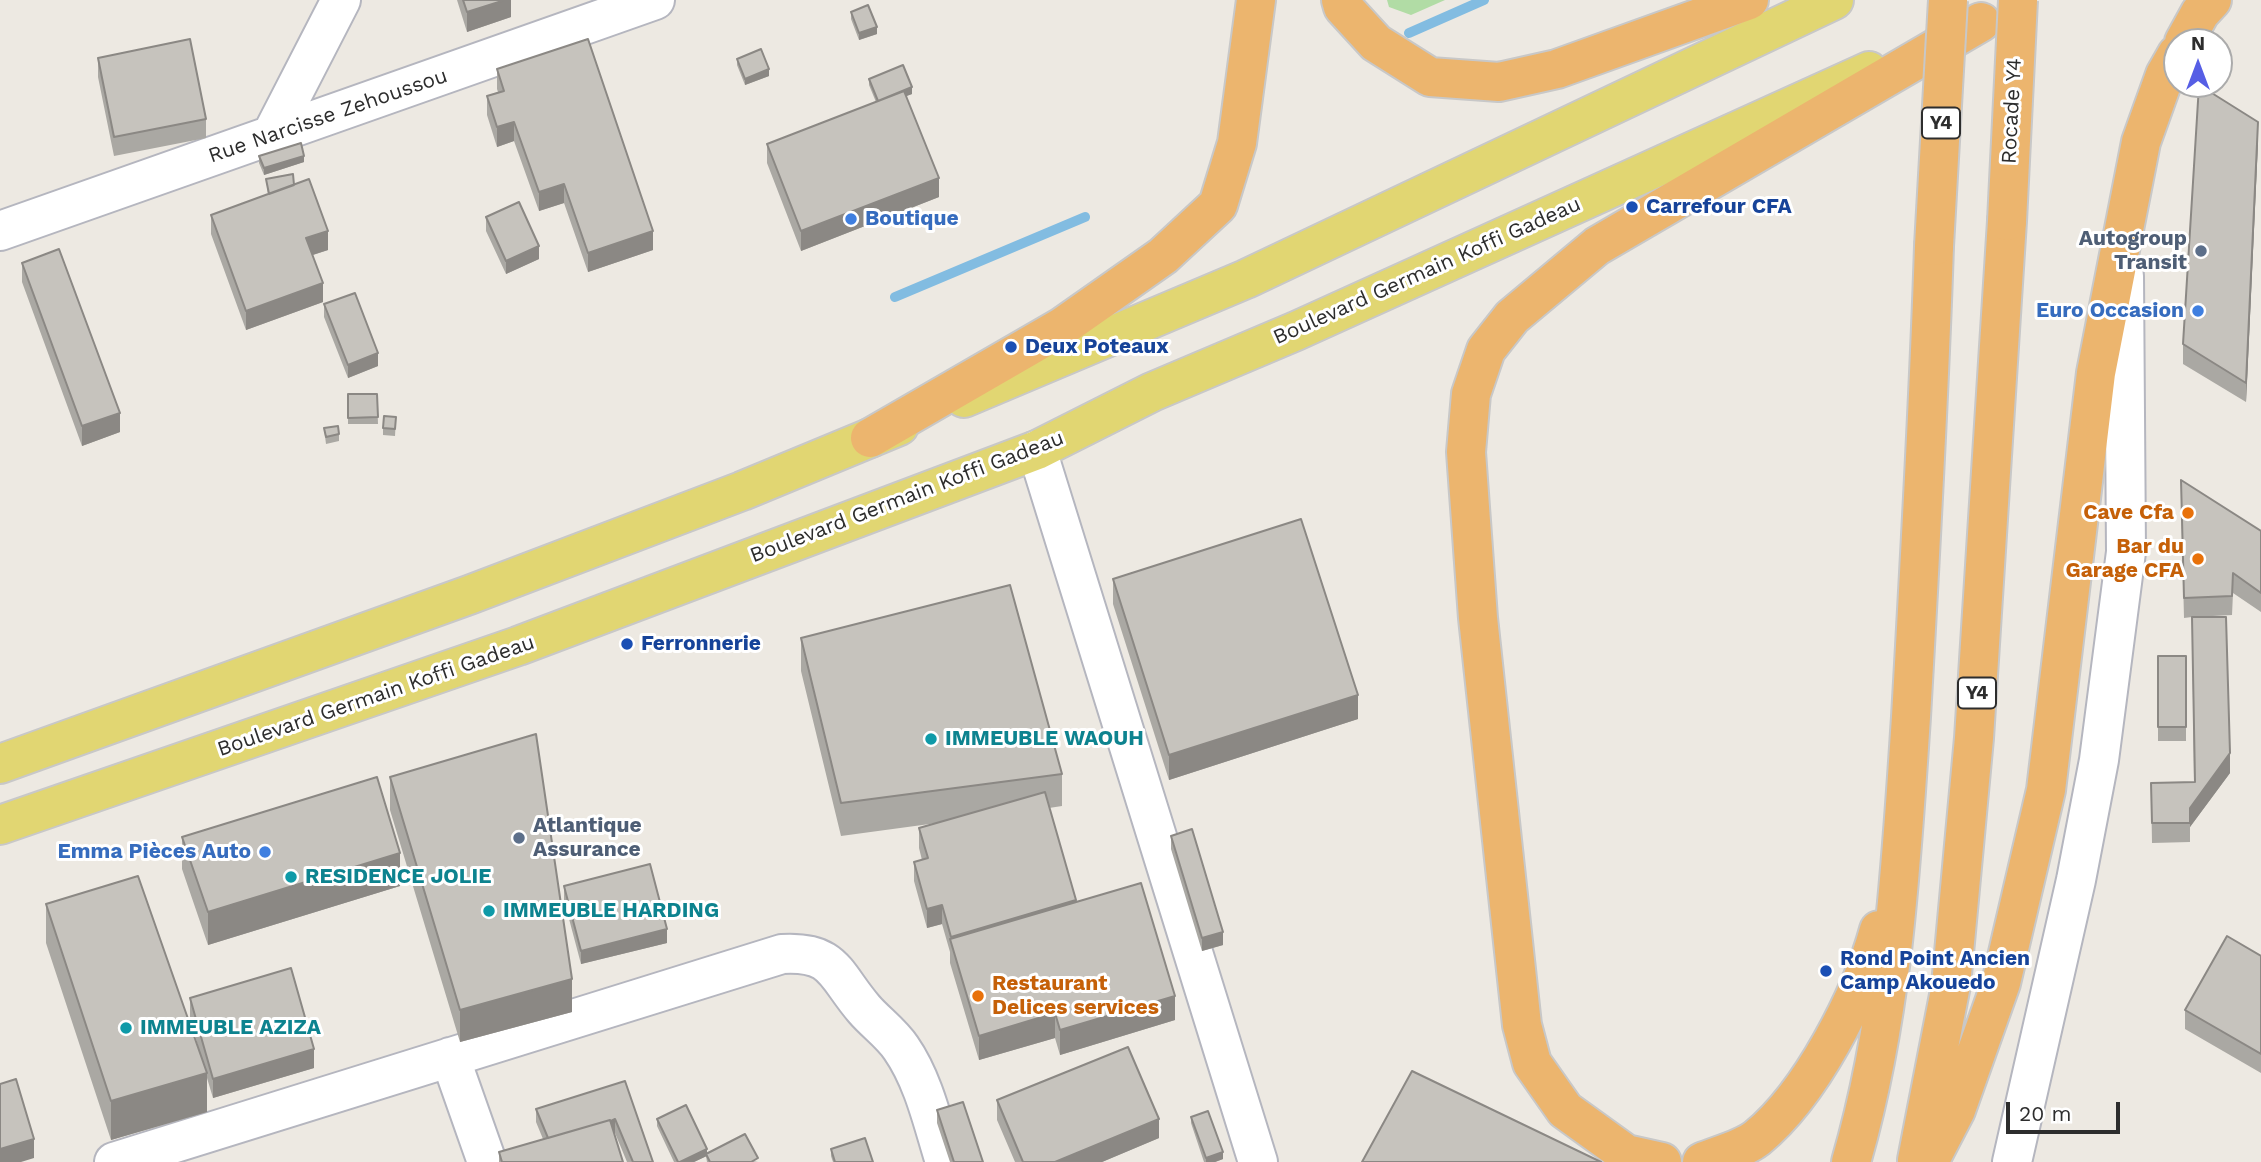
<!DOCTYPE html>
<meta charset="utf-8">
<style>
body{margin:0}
#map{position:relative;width:2261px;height:1162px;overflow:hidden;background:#ede9e2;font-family:"Work Sans",sans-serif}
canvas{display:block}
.north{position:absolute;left:2163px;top:28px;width:70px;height:70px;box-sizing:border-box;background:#fff;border:2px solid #ababab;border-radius:50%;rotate:0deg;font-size:19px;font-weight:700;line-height:28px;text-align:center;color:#2d2d2d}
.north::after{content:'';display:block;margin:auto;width:24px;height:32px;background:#565ee5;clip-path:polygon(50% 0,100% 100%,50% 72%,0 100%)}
.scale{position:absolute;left:2006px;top:1102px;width:114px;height:32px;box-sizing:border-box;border:4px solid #2d2d2d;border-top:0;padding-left:9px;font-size:21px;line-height:24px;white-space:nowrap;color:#2d2d2d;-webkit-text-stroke:5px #fff;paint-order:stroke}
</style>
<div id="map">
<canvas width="2261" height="1162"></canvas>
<div class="north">N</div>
<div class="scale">20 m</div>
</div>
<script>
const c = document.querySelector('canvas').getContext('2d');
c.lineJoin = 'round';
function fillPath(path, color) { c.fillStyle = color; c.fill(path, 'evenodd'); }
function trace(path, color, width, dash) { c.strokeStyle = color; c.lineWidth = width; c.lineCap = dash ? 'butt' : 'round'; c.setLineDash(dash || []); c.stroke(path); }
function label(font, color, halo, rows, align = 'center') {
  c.font = font + ' "Work Sans",sans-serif'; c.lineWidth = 6; c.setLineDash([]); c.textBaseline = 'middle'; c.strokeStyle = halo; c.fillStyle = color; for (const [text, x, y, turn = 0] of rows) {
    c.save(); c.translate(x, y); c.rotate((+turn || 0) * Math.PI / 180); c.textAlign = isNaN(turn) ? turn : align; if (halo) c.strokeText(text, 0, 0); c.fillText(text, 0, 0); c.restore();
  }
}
const green = new Path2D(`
 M1387,0H1445L1411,15L1389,7Z`);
const stream = new Path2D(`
 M1409,33L1484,0
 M895,297L1085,217`);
const minor = new Path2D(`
 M271,136L341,0
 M0,231L655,0
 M1037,450L1258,1162
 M450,1057L487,1162
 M114,1162L782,954C835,951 834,974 864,1009C875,1022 891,1033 901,1048C924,1081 933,1124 945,1162
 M2012,1162L2076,880L2099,760L2126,552L2124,276`);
const major = new Path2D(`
 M964,398L1246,279L1834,0
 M0,764L469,595L742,491L899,426
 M0,825L518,646L1037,450L1152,392L1296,331L1869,71`);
const highway = new Path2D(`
 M1341,0L1343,7L1376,43L1430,77L1499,82L1557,69L1749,0
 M2184,42L2200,13L2212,0
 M870,438L1062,327L1163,256L1218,205L1237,143L1256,0
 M1917,1160L1951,985L1974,738L2007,221
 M1662,1162L1626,1154L1565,1110L1532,1063L1522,1025L1478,618L1466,452L1471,394L1486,350L1512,317L1597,246L1981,22
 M1702,1162C1719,1155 1743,1149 1757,1138C1811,1094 1861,996 1879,930
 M1851,1162C1893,1017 1901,867 1911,717C1920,560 1929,403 1934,246
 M1929,1162L1956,1110L2001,983L2046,790L2096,373L2141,142L2165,75L2177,54`);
const highwayBridge = new Path2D(`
 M2007,221L2018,0
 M1934,246L1948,0`);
const wall = new Path2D(`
 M457,0H511V17L467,32Z
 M851,12L877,34L859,40L851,19Z
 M98,58L206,119V138L114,156L98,77Z
 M737,59L769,76L745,85L737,65Z
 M497,69L653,250L588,272L564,203L539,211L514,141L497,147L487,115V96L498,92L497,89Z
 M869,79L912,94L906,96L939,197L801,251L767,163V144L876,102L869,85Z
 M2258,142L2246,402L2183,364V344Z
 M259,156L304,162L264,175L259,163Z
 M266,179L294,185L328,250L313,255L323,302L246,330L211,234V215L268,194Z
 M486,217L539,259L506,274L486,231Z
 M22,263L120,432L82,446L22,282Z
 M324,304L378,366L348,378L324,317Z
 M348,394H377L378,424H348Z
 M396,417L395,436L383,435V428Z
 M324,428L339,434V441L326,444Z
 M2181,499L2261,531V612L2233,593L2232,615L2194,617L2230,773L2190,827V842L2152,843L2151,783L2194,782L2192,617L2184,618Z
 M1113,579L1358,719L1169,780L1113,604Z
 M801,638L1062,774V806L1049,808L1076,902L1175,1020L1060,1055L1055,1038L979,1060L950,963V952L942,924L927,928L914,881V862L922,860L919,848V828L937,823L841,836L801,671Z
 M2158,656H2186V741H2158Z
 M390,777L572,1012L460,1042L390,810Z
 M1171,836L1223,945L1202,951L1171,849Z
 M182,837L400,886L208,945L182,869Z
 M564,886L667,943L581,964L564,900Z
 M46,904L199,1050L190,1017V998L314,1068L213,1098L207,1078V1112L111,1140L46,943Z
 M2261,956V1073L2185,1029V1010Z
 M625,1081L653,1162H627L615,1133H614L623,1162H499V1152L543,1139L536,1122V1109Z
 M997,1100L1159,1138L1102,1162H1015L997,1120Z
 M937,1110L983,1162H950L937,1123Z
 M1191,1117L1223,1159L1215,1162H1204L1191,1123Z
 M657,1119L707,1154L758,1162H707L706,1156L694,1162H674L657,1126Z
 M831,1149L873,1162H833L831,1156Z`);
const shadedWall = new Path2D(`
 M505,0H511V17L467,32V12Z
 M877,27V34L859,40V33Z
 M769,69V76L745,85V79Z
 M912,87V94L878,107V101Z
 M514,122V141L497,147V127Z
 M2258,122V142L2246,402V383Z
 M304,156V162L264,175V168Z
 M939,178V197L801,251V231Z
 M564,184V203L539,211V192Z
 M328,231V250L306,257V238Z
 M653,231V250L588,272V253Z
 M539,246V259L506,274V261Z
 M323,283V302L246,330V311Z
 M378,353V366L348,378V365Z
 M120,413V432L82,446V426Z
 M1358,695V719L1169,780V755Z
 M2230,753V773L2190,827V808Z
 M400,853V886L208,945V912Z
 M1076,900V919L951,943V937Z
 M942,905V924L927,928V909Z
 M667,929V943L581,964V951Z
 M1223,932V945L1202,951V938Z
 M572,979V1012L460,1042V1010Z
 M1175,996V1020L1060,1055V1030Z
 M1055,1013V1038L979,1060V1036Z
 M314,1049V1068L213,1098V1079Z
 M207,1073V1112L111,1140V1101Z
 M615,1119V1133L548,1152V1138Z
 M1159,1119V1138L1102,1162H1055Z
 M34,1139V1158L21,1162H0V1149Z
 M707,1149V1156L694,1162H680Z
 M1223,1152V1159L1215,1162H1206V1158Z`);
const building = new Path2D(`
 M463,0H505L467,12Z
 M868,5L877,27L859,33L851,12Z
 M190,39L206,119L114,137L98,58Z
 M588,39L653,231L588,253L564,184L539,192L514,122L497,127L487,96L504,91L497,69Z
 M761,49L769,69L745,79L737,59Z
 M903,65L912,87L878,101L869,79Z
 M2199,85L2258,122L2246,383L2183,344Z
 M904,91L939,178L801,231L767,144Z
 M301,143L304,156L264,168L259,156Z
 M293,174L294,185L269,194L266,179Z
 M309,179L328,231L306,238L323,283L246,311L211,215Z
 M519,202L539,246L506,261L486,217Z
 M59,249L120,413L82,426L22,263Z
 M355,293L378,353L348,365L324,304Z
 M348,394H377L378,417L348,418Z
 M384,416L396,417L395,429L383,428Z
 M338,426L339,434L326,437L324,428Z
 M2181,480L2261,531V593L2233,573L2232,596L2184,598Z
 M1301,519L1358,695L1169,755L1113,579Z
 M1010,585L1062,774L841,803L801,638Z
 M2192,617H2226L2230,753L2190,808V823H2152L2151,783L2195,782Z
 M2158,656H2186V727H2158Z
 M536,734L572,979L460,1010L390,777Z
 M377,777L400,853L208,912L182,837Z
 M1045,792L1076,900L951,937L942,905L927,909L914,862L928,858L919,828Z
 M1192,829L1223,932L1202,938L1171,836Z
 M650,864L667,929L581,951L564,886Z
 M138,876L207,1073L111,1101L46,904Z
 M1141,883L1175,996L1060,1030L1055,1013L979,1036L950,939Z
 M2227,936L2261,956V1054L2185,1010Z
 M291,968L314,1049L213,1079L190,998Z
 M1128,1047L1159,1119L1055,1162H1023L997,1100Z
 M1412,1071L1601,1162H1362Z
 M16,1079L34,1139L0,1149V1084Z
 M625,1081L653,1162H633L615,1119L611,1121L610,1120L548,1138L536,1109Z
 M963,1102L983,1162H954L937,1110Z
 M686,1105L707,1149L680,1162H678L657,1119Z
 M1208,1111L1223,1152L1206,1158L1191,1117Z
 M610,1120L623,1162H502L499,1152Z
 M745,1134L758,1158L751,1162H710L706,1154Z
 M865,1138L873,1162H835L831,1149Z`);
const markers = [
 [1632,207,7,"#1a4fb4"],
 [851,219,7,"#3f7fe0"],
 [2201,251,7,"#5c6f8a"],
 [2198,311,7,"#3f7fe0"],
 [1011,347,7,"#1a4fb4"],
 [2188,513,7,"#e8710a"],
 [2198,559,7,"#e8710a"],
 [627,644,7,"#1a4fb4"],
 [931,739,7,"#0f9aa8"],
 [519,838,7,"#5c6f8a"],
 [265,852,7,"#3f7fe0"],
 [291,877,7,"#0f9aa8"],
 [489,911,7,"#0f9aa8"],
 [1826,971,7,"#1a4fb4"],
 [978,996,7,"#e8710a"],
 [126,1028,7,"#0f9aa8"]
];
const shields = [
 [1941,123,38],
 [1977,693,38]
];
const shieldNames = [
 ["Y4",1941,123],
 ["Y4",1977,693]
];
const streetNames = [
 ["Rocade Y4",2012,111,-87],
 ["Rue Narcisse Zehoussou",328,116,-19],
 ["Boulevard Germain Koffi Gadeau",1427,271,-24],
 ["Boulevard Germain Koffi Gadeau",907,497,-21],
 ["Boulevard Germain Koffi Gadeau",376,696,-19]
];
const transitNames = [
 ["Carrefour CFA",1646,207],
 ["Deux Poteaux",1025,347],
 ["Ferronnerie",641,644],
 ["Rond Point Ancien",1840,959],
 ["Camp Akouedo",1840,983]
];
const shopNames = [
 ["Boutique",865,219,"left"],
 ["Euro Occasion",2184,311],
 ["Emma Pièces Auto",251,852]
];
const serviceNames = [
 ["Autogroup",2187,239],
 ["Transit",2187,263],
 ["Atlantique",533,826,"left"],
 ["Assurance",533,850,"left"]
];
const foodNames = [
 ["Cave Cfa",2174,513],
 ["Bar du",2184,547],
 ["Garage CFA",2184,571],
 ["Restaurant",992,984,"left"],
 ["Delices services",992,1008,"left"]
];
const cultureNames = [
 ["IMMEUBLE WAOUH",945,739],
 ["RESIDENCE JOLIE",305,877],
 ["IMMEUBLE HARDING",503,911],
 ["IMMEUBLE AZIZA",140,1028]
];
fillPath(green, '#b1dca5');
trace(stream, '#82bce1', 10);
trace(minor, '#b5b6bf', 42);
trace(major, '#c8c8c8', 42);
trace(highway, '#c8c8c8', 42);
trace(minor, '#fff', 38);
trace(major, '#e1d672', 38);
trace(highway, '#ecb56e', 38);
trace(highwayBridge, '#c8c8c8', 42, []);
trace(highwayBridge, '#ecb56e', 38);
fillPath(wall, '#aaa8a3');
fillPath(shadedWall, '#8b8884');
fillPath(building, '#c6c3bd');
trace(building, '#8b8884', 2);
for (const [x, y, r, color] of markers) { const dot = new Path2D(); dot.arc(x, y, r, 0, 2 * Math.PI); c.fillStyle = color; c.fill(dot); trace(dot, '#fff', 2.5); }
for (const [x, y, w] of shields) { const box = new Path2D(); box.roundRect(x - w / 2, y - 15.5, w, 31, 5); c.fillStyle = '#fff'; c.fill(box); trace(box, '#2d2d2d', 2); }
label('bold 19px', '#2d2d2d', null, shieldNames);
label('21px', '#2d2d2d', '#fff', streetNames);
label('bold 21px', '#164399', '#fff', transitNames, 'left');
label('bold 21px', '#366cbe', '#fff', shopNames, 'right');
label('bold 21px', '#4e5e75', '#fff', serviceNames, 'right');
label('bold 21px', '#c56008', '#fff', foodNames, 'right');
label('bold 21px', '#0d838f', '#fff', cultureNames, 'left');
</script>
